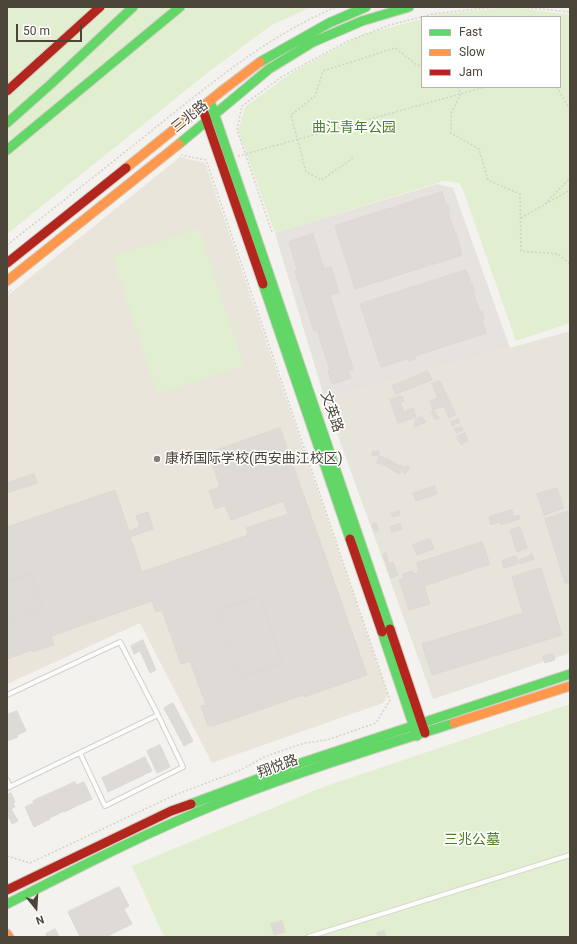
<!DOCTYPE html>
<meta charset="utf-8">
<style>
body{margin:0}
#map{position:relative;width:577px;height:944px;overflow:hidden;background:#f4f2ee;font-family:Roboto,sans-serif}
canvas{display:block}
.frame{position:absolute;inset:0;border:8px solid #4b4439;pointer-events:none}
.legend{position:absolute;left:421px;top:16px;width:140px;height:72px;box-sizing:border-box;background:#fff;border:1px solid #b7b4b0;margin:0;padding:5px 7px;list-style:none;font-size:12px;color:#4b4439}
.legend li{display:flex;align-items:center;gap:8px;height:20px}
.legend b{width:20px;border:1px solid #b7b4b0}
.north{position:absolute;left:16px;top:888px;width:40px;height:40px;-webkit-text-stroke:3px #fff;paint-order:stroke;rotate:162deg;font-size:11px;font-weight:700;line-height:16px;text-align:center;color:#4b4439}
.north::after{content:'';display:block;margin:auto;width:14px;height:18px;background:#4b4439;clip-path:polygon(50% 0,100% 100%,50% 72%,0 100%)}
.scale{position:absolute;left:16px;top:24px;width:66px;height:18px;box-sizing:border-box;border:2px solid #4b4439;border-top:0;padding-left:5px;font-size:12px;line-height:14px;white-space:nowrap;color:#4b4439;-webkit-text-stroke:3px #fff;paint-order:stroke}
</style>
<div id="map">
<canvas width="577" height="944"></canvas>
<div class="frame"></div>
<ul class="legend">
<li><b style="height:5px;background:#63d668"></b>Fast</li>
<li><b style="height:5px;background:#ff974d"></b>Slow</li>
<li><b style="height:5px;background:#b3261e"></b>Jam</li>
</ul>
<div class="north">N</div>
<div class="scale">50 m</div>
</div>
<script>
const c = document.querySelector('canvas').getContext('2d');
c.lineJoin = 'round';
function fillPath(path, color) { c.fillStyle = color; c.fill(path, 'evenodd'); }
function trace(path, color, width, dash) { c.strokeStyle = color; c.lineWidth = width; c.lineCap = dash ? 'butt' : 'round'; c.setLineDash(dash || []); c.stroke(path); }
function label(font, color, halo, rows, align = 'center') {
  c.font = font + ' Roboto,"Noto Sans SC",sans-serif'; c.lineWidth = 3; c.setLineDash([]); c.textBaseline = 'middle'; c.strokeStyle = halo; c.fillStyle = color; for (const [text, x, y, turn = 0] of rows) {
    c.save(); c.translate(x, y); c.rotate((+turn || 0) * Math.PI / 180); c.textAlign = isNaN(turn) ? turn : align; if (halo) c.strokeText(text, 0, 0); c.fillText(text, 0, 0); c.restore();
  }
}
const residential = new Path2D(`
 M570,331V653L433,699L325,400Z`);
const industrial = new Path2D(`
 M437,184L453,188L510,348L325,400L275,233Z`);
const education = new Path2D(`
 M180,157L205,163L388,695L383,703L212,763L140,623L7,684V296Z`);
const green = new Path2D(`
 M7,7H311L270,26L211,70L7,234Z
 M511,7L570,15V323L516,341L463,190L459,183L444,181L275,233L238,131L245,107L290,74L361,35L422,19V87H560V17H428L435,15Z
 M199,229L244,366L157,394L112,256Z
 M570,704V937H164L132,866L326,786Z`);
const building = new Path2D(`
 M442,192L446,205H448L450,212L448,213L455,233H456L462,255L355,289L335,226Z
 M313,234L324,269L331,267L339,293L330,295L353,369L348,370L351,378L332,384L328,371L330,370L317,330L314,331L295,271L297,270L289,242Z
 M466,270L471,284L472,283L475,290L473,291L480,312L482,311L484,319H482L486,333L415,356L416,359L409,361V358L381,367L360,304Z
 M428,371L432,380L396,394L392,386Z
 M440,381L456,415L449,418L444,406L433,410L430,401L438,398L432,384Z
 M402,396L404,401L400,403L404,412L413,408L416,417L398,423L390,400Z
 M434,411L439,418L436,420L431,413Z
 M422,417L426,422L415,427L414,424L416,422L415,420Z
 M458,419L460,422L452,426L451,422Z
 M462,427L463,430L456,433L454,429Z
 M280,428L367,675L304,697L303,695L213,726L212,725L208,726L201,706L206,705L190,661L181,664L162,610L156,612L152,601L51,636L54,645L32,652L31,650L7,659V620L42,609L30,574L7,582V527L115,490L129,531L140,527L136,516L148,512L153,529L130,537L142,572L248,535L246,528L288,514L283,501L231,520L225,505L215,509L209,491L220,487L209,453ZM260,597L282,663L238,677L216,611Z
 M465,433L468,441L461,445L457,437Z
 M379,451V455L372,456V452Z
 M380,456L384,458L380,464L377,463Z
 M386,458L400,466V465L404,467L399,474L382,464Z
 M407,466L410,467L405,474L403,472Z
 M34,474L37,483L7,493V483Z
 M435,486L437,494L416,501L413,494Z
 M557,488L564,508L544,515L537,494Z
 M512,510L514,517L519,515L520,519L501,525L500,522L491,525L489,517Z
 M399,511L400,515L393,517L391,514Z
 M570,511V582L565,583L545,519Z
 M376,523L379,530L375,532L372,525Z
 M400,524L402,529L392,532L390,527Z
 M520,527L527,548L517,552L510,530Z
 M430,539L434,549L417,555L413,545Z
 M482,542L490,564L424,586L430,604L409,610L399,580L404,578L403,574L412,571L413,574L419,572L417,563Z
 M386,553L389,563L393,562L398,575L391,578L383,555Z
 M532,554L534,559L520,564L519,560L530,556L529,555Z
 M516,556L518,564L504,568L502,561Z
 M541,568L562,635L432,675L422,644L523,613L512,577Z
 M30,574L42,609L7,620V582Z
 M260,597L282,663L238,677L216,611Z
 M143,640L156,670L150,673L140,651L134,654L131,646Z
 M553,654L555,660L545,663L543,657Z
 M173,703L193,741L184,746L164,708Z
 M17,711L26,731L17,735L18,737L7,741V715Z
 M160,745L170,767L157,773L147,751Z
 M145,757L152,771L108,792L102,778Z
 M75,782L76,785L84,782L92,799L64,812V811L49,818L50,819L34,827L25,807L34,803L33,801Z
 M11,793L15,802L13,804L15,807L11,809L18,821L12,824L7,814V795Z
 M119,887L129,906L124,909L132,924L106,937H80L68,912Z
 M282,921L285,932L274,935L271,924Z
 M55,929L59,937H47L46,934Z
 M384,931L386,937H378L377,933Z`);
const path = new Path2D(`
 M523,7L570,12
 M457,87L461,94L451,113V133L479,149L488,180L520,194L521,251L558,254L570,264
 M557,87L570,110
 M238,156L485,87
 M353,158L322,180L306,172L291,115L315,96L323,71L395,48L417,65L422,66
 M545,204L570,178
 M521,218L570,190
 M272,232L237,130L242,106L283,76L348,41L390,25L433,14L486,8L505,7
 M7,245C58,205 109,165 160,124C215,80 270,35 336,7
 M7,293L11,290
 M7,856L30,863L175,795L241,770L264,757L304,743L327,740L376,723L390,700L206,160L181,155`);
const lane = new Path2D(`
 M7,695L120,642L158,715L7,788
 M80,753L105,806L183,767L158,715
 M7,780L10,787
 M308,937L570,855`);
const fast = new Path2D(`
 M260,62L329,23L366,7
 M210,101L390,629
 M7,123L52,83L133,7
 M179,144L269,69L313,42L362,21L409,7
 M7,150L180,7
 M263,284L350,539
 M382,632L417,736
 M191,804L295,765L570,674
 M7,904C76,869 145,833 217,804C295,773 375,748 454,723`);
const slow = new Path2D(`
 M126,168L223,90L260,62
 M7,281L179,144
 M454,723L570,686
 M7,934L9,937`);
const jam = new Path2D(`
 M7,91L100,7
 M202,107L263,284
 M7,263L126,168
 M350,539L382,632
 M390,629L425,733
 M7,890L171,811L191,804`);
const markers = [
 [157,459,4,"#868178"]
];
const streetNames = [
 ["三兆路",190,117,-39],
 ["文英路",331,412,71],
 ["翔悦路",278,767,-20]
];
const parkNames = [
 ["曲江青年公园",354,128],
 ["三兆公墓",472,840]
];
const poiNames = [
 ["康桥国际学校(西安曲江校区)",165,459]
];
fillPath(residential, '#e7e4dc');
fillPath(industrial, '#e6e2de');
fillPath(education, '#eae5da');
fillPath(green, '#e1eecf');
fillPath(building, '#dedbd6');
trace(building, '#dcd9d4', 1);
trace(lane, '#d2d0cb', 6);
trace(fast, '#d3cfc5', 11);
trace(slow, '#d3cfc5', 11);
trace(jam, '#d3cfc5', 11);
trace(path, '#d3d2cc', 1.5, [2, 2]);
trace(lane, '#fdfdfc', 4);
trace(fast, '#63d668', 9);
trace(slow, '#ff974d', 9);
trace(jam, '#b3261e', 9);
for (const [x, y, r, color] of markers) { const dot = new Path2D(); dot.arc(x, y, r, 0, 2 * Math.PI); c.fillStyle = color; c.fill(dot); trace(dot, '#fff', 1.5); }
label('14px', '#4b4439', '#fff', streetNames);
label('14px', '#4a7f2a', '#fff', parkNames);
label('14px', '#4b4439', '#fff', poiNames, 'left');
</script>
